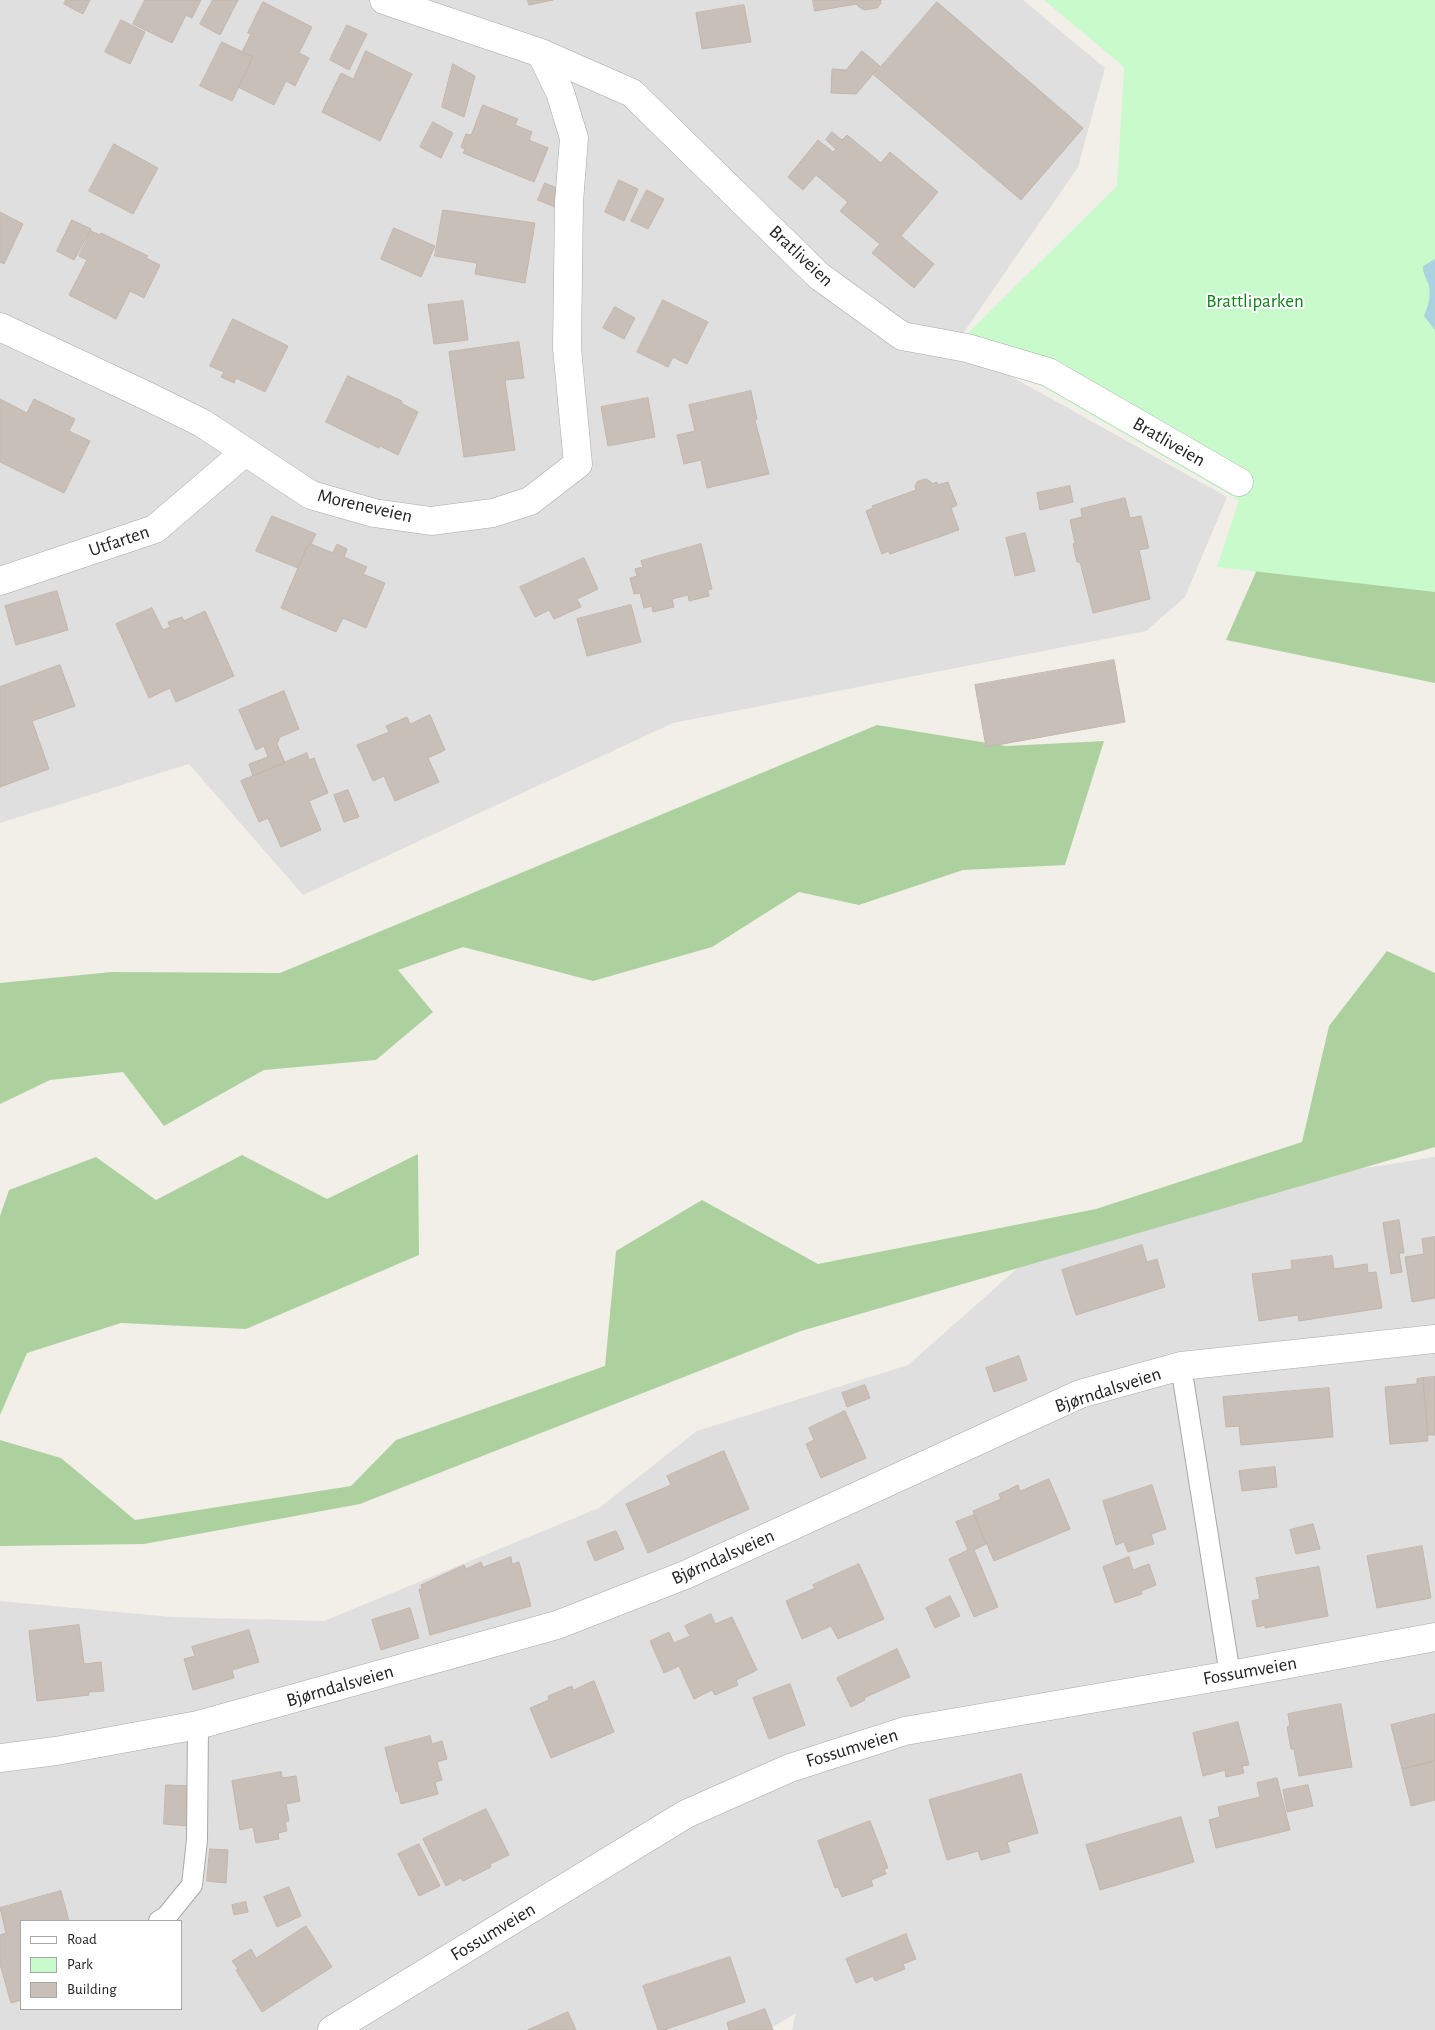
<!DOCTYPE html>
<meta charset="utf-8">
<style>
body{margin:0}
#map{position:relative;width:1435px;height:2030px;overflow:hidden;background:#f2efe9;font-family:"Alegreya Sans",sans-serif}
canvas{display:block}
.legend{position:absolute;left:20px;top:1920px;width:162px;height:90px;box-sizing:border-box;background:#fff;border:1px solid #a7a7a7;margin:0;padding:6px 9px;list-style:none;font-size:15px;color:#222}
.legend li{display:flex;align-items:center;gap:10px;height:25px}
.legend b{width:25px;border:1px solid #a7a7a7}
</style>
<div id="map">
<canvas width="1435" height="2030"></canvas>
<ul class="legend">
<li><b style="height:6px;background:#fff"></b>Road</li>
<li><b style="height:14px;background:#c8facc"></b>Park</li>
<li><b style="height:14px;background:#c7bfb8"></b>Building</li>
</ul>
</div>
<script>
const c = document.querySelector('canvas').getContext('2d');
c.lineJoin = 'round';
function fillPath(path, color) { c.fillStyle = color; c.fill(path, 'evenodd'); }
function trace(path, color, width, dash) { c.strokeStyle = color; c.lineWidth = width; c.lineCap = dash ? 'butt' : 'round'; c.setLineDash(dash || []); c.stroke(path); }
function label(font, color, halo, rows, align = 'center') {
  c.font = font + ' "Alegreya Sans",sans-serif'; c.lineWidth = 4; c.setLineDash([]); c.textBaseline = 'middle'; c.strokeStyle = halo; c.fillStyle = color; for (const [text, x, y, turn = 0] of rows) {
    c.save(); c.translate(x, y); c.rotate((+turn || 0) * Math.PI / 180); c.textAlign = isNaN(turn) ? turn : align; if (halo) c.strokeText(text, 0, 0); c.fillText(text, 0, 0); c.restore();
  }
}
const residential = new Path2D(`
 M0,0H1023L1105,68L1078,167L955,345L1227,497L1185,597L1146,631L673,723L303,895L189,764L0,823Z
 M1435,1157V2030H792L796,2013L768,2030H0V1601L172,1617L324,1621L599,1508L697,1431L908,1365L1080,1213ZM21,1921H181V2009H21Z`);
const forest = new Path2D(`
 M1277,524L1435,560V683L1226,640Z
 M877,725L1006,746L1104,741L1065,865L963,870L859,905L799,892L712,947L593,981L463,947L398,970L433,1012L376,1060L264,1070L164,1126L123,1072L50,1080L0,1104V983L112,972L280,973Z
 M1387,951L1435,973V1147L801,1331L360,1504L144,1544L0,1546V1440L61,1458L135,1520L351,1486L396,1440L605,1366L616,1251L702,1200L818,1264L1096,1209L1302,1142L1329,1026Z
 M418,1154L419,1255L246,1329L121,1323L27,1353L0,1415V1216L9,1190L96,1157L156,1200L242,1155L327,1199Z`);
const park = new Path2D(`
 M1044,0H1435V592L1217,567L1239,500L961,340L1117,186L1124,67Z`);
const water = new Path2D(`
 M1435,259V330L1424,316C1428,306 1431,297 1429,286C1427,278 1423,276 1423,266Z`);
const building = new Path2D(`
 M66,0H90L83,14L64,4Z
 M145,0H201L192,18L186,15L172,43L133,24Z
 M213,0H238L220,35L200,24Z
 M528,0H553L529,5Z
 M813,0H882H880L881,3L877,8L864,10L858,6L857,4L815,11Z
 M263,2L312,27L299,53L309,58L295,86L286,81L274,105L238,87L253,57L242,52L251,34L248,33Z
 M937,2L1083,128L1021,200L874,75Z
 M744,5L751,42L702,49L696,13Z
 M121,20L145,32L130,64L105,52Z
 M347,25L367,34L349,70L330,60Z
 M222,42L253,57L232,101L200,86Z
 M366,51L412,74L380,141L322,112L341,73L353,79Z
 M862,51L880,66L856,94L831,93L832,69L846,70Z
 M453,64L475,76L464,117L442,107Z
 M483,105L518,119L515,125L532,132L529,140L548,148L534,182L463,153L465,149L461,147L466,134L471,135Z
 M433,122L453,133L441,158L420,147Z
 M832,132L842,140L847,135L881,163L890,152L938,192L901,236L934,264L914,288L872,253L880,244L840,211L848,202L816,175L803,190L788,177L818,140L833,152L836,149L826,140Z
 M114,144L158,168L133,214L89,191Z
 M619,180L638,189L624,221L605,212Z
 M545,183L562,190L555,207L538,200Z
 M647,190L664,199L648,229L631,221Z
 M443,210L535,223L525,283L475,274L477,263L435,256Z
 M0,212L23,224L4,264L0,262Z
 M72,220L91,229L74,260L57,251Z
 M394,228L435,246L421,277L381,259Z
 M91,231L100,235L101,233L148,256L146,258L160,265L144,298L130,291L116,319L69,295L87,260L79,256Z
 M663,300L708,322L687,364L673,357L668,367L637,352Z
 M463,301L468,340L434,344L428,305Z
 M615,307L635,318L624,339L603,328Z
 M233,319L288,346L265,392L236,378L234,383L221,377L224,372L210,366Z
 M519,342L524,378L505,380L515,450L464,457L449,352Z
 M348,376L402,401L401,403L418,412L398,455L380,446L379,448L326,422Z
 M751,391L757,419L755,420L769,474L707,488L701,460L684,464L677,435L695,431L689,405Z
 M648,398L655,437L608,446L601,407Z
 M0,399L27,413L34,399L75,419L69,431L90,441L64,493L0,462Z
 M926,479L931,482V484L937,482L938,485L948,482L957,505L951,508L959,530L890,554L888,551L882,554L866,511L873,508L872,506L916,490L915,487L917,482Z
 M1070,486L1073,502L1040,510L1037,493Z
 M1125,498L1130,518L1141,516L1149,548L1139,550L1150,599L1093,613L1080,562H1077L1073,544L1075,543L1070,520L1082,517L1081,509Z
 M272,516L316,534L311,544L306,549L298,568L256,551Z
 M1025,533L1035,571L1015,576L1006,538Z
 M311,544L333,553L337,544L347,549L344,557L367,567L363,574L385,583L366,628L343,618L336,632L281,608L306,549Z
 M701,544L712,589L708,590L709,596L689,601L688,595L672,599L674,607L653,612L652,606L644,608L640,593L634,594L630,578L637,576L635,569L643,567L641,561Z
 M584,558L598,589L577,599L581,607L554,619L549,610L535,617L520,587Z
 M57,591L68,630L16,645L5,606Z
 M631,605L641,642L587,656L577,619Z
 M152,608L163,630L170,627L168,622L182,617L184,621L205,611L234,676L176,702L170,688L149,698L116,624Z
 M1114,660L1125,722L986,747L975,685Z
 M60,665L75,706L32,721L49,769L0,787V687Z
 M284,691L299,729L280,737L277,744L285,763L253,776L249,764L268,757L264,746L256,750L239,710Z
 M430,715L445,750L428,758L439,782L395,801L384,776L373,781L357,745L389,732L386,726L407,717L410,724Z
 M307,753L309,760L314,758L328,793L309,801L321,830L281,847L268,818L259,822L241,781Z
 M348,790L359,817L344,822L334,795Z
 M1399,1220L1404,1253H1399L1402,1272L1391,1274L1383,1223Z
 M1435,1237V1298L1412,1302L1405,1257L1424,1254L1422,1239Z
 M1142,1245L1147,1262L1157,1259L1165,1287L1076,1315L1062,1270Z
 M1332,1256L1334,1269L1367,1264L1368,1273L1376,1272L1382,1308L1299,1321L1298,1315L1259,1321L1252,1274L1292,1269L1291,1261Z
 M1019,1356L1027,1380L994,1392L986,1368Z
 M1435,1377V1435H1428L1423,1378Z
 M1423,1378L1428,1441L1390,1444L1385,1387L1417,1384V1379Z
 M865,1385L870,1398L847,1407L842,1393Z
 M1329,1388L1333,1437L1241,1445L1239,1426L1226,1427L1223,1397Z
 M845,1411L866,1458L821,1478L806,1444L814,1440L809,1428Z
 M724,1451L749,1509L648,1553L626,1504L671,1485L667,1476Z
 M1275,1467L1277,1487L1242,1491L1239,1471Z
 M1049,1479L1070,1529L994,1561L973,1511L1001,1499L999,1494L1018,1485L1020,1491Z
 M1152,1485L1166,1529L1151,1534L1154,1544L1128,1552L1124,1542L1116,1545L1103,1501Z
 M974,1515L986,1544L974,1550L998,1607L974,1617L949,1559L968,1550L956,1522Z
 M1313,1524L1320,1549L1296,1554L1290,1530Z
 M616,1531L624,1549L595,1561L587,1542Z
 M1422,1546L1431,1598L1377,1608L1367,1556Z
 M511,1557L512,1564L519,1562L531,1606L430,1635L419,1589H422L421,1585L464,1565L466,1569L481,1562L483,1567Z
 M1129,1557L1133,1570L1149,1564L1156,1585L1141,1591L1142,1594L1115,1603L1103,1567Z
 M859,1564L884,1619L838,1639L831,1626L802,1639L786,1601L815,1588L813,1585Z
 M1319,1567L1328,1616L1265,1628V1625L1257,1627L1252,1601L1260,1599L1256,1578Z
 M950,1596L960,1616L935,1628L926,1608Z
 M410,1608L419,1638L381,1650L372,1620Z
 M711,1614L715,1624L732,1617L757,1670L736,1680L738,1685L715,1695L712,1690L694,1699L679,1666L664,1673L650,1641L669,1632L674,1643L690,1636L685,1626Z
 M79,1625L84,1664L101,1662L104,1691L88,1692L89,1695L37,1701L29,1631Z
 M249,1630L259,1662L232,1670L234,1678L193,1690L184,1659L195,1656L192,1647Z
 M897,1649L910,1677L864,1698L865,1700L851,1707L837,1678Z
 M594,1681L614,1732L551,1758L530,1708L549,1700L548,1696L572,1686L573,1690Z
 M790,1684L805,1725L769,1739L753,1698Z
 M1341,1704L1352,1767L1299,1776L1294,1749H1291L1287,1727L1290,1726L1288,1714Z
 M1435,1714V1761L1402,1769L1391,1725Z
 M1238,1722L1249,1765L1242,1766L1244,1773L1226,1777L1225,1770L1203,1776L1193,1733Z
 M430,1736L432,1744L442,1741L447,1759L437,1762L442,1780L435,1782L438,1794L401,1804L398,1791L396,1792L385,1748Z
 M1435,1761V1800L1411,1806L1402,1769Z
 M281,1772L282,1778L296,1776L300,1801L286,1804L289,1821L285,1822L287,1831L278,1833L279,1839L256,1843L253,1827L240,1830L232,1781Z
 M1021,1774L1038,1833L1007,1842L1010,1852L981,1860L978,1851L947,1860L929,1800Z
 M1277,1778L1290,1830L1216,1848L1209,1820L1220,1817L1218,1807L1260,1797L1257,1783Z
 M166,1785L191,1786L189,1826L164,1824Z
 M1308,1785L1313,1806L1287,1812L1283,1790Z
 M486,1809L509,1855L490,1864L491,1867L463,1881L461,1878L446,1886L423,1839Z
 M1181,1817L1194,1862L1100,1890L1086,1845Z
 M870,1821L888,1868L884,1869L886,1874L871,1880L873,1886L842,1897L838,1887L835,1888L818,1841Z
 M419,1844L440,1886L419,1896L398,1854Z
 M210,1849L228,1850L226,1883L207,1881Z
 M289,1887L301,1916L277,1927L264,1897Z
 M61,1891L69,1921H21V2000L11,2003L0,1964V1935L6,1933L0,1908Z
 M246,1902L248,1912L234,1915L232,1905Z
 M306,1926L332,1967L262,2012L236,1970L238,1969L232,1961L251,1949L256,1958Z
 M906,1934L916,1959L903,1964L905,1969L875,1981L873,1976L856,1983L846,1959Z
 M730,1957L745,2002L664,2030H658L643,1986Z
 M765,2009L773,2030H729L727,2023Z
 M568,2012L576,2030H528Z`);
const service = new Path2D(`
 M1181,1366L1230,1675
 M159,1921L166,1917L192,1885L197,1840L198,1725`);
const minor = new Path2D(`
 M384,0L541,53L632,93L819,276L902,336L967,348L1048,372L1239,482
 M0,327L147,396L202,423L311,495L374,513L431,521L493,513L530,501L578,464L567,348L569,202L574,138L560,92L541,53
 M0,581L155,529L245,452
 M0,1758L56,1751L198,1725L557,1625L685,1575L1080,1394L1181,1366L1435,1339
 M332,2030L686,1814L790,1768L905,1731L1230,1675L1435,1637`);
const streetNames = [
 ["Bratliveien",801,256,43],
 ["Bratliveien",1169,442,30],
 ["Moreneveien",365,506,13],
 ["Utfarten",119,541,-19],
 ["Bjørndalsveien",1108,1390,-18],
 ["Bjørndalsveien",723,1557,-24],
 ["Fossumveien",1250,1671,-10],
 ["Bjørndalsveien",340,1686,-16],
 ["Fossumveien",852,1748,-17],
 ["Fossumveien",493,1932,-31]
];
const parkNames = [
 ["Brattliparken",1255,301]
];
fillPath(residential, '#e0dfdf');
fillPath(forest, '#add19e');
fillPath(park, '#c8facc');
fillPath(water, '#aad3df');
fillPath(building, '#c7bfb8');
trace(building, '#c4b6ab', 1);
trace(service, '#a9a9a9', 22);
trace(minor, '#a9a9a9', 29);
trace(service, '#fff', 20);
trace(minor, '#fff', 28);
label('19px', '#222', '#fff', streetNames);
label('19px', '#0c8416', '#fff', parkNames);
</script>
